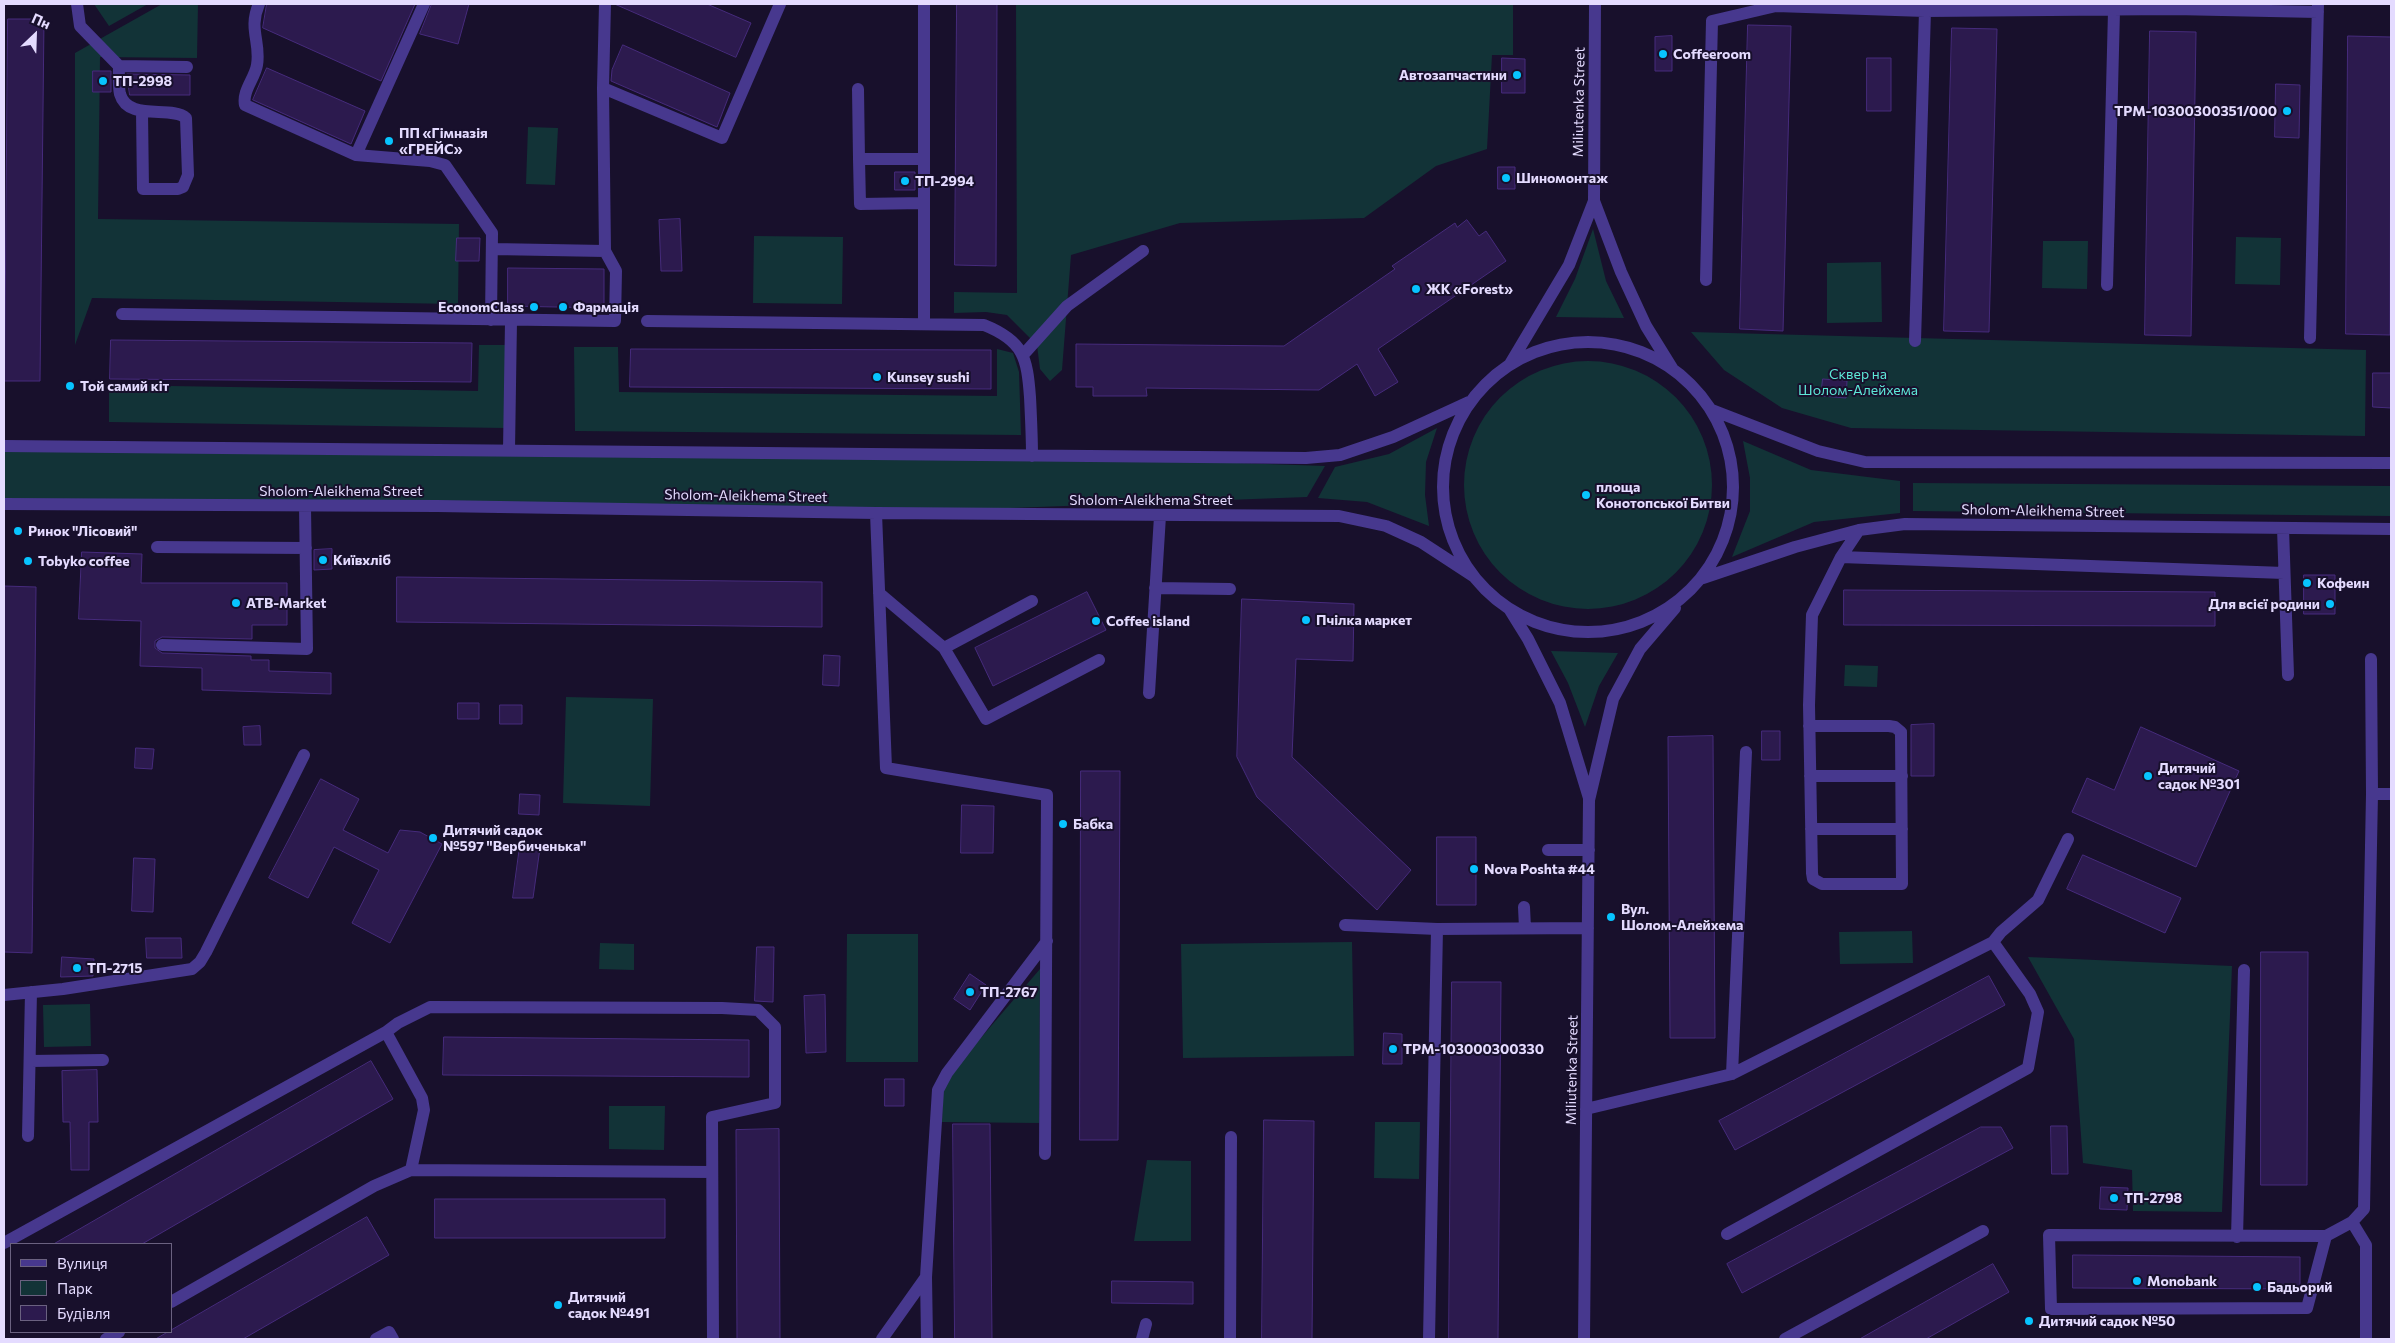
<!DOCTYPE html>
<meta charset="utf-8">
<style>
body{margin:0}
#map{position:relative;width:2395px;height:1343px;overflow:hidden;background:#18102c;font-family:Commissioner,sans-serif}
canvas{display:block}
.frame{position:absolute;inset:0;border:5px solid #e4dbff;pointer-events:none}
.legend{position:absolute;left:10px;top:1243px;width:162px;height:90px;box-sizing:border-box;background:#18102c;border:1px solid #6a6180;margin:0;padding:6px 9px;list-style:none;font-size:15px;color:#e4dbff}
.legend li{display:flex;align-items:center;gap:10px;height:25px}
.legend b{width:25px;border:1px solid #6a6180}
.north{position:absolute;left:10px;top:10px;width:50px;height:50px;-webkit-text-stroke:4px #18102c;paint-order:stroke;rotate:24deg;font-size:14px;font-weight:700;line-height:20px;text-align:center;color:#e4dbff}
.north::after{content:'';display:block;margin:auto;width:18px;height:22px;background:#e4dbff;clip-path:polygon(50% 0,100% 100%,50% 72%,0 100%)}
</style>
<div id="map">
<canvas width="2395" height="1343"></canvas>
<div class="frame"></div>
<ul class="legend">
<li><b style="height:6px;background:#47388e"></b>Вулиця</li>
<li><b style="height:14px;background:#123337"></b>Парк</li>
<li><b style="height:14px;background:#2c1a4e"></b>Будівля</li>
</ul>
<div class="north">Пн</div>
</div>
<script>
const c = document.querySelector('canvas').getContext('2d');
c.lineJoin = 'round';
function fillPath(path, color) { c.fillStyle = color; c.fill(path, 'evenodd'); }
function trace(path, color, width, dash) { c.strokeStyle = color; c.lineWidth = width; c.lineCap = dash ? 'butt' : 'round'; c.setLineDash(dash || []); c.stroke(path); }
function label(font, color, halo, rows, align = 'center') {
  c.font = font + ' Commissioner,sans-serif'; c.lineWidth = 4; c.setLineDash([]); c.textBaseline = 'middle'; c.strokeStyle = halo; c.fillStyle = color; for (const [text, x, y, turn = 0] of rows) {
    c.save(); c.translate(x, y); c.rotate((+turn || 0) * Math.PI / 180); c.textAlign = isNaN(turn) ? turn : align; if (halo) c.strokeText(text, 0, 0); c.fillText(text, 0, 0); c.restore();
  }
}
const green = new Path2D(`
 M94,4H148L109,26Z
 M162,4H198L197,58L100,57L98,219L459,224L458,304L92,298L75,345V53Z
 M1016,4H1513V55H1492L1487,149L1436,166L1364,218L1180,223L1071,255L1062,370L1050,381L1040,369L1037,345L1007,315L986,312L954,313V292L1017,293Z
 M528,127L558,128L555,185L526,184Z
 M1593,229L1606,281L1624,318L1556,317L1575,279Z
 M754,236L843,237L842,304L753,303Z
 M2236,237L2281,238L2280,285L2235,284Z
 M2043,241H2088L2087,289L2042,288Z
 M1881,262L1882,322L1827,323V263Z
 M1691,332L2366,350L2365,436L1851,428L1782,408L1724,370Z
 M479,345H506L505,428L109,422V385L478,391Z
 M574,347H618L619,392L997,396V349L1013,353L1019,372L1021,435L575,431Z
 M1464 485a124 124 0 1 1 248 0a124 124 0 1 1-248 0Z
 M1437,428L1426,462L1425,495L1429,526L1367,502L1318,498L1335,467L1389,454Z
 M1743,441L1811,470L1900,481V513L1814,522L1732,557L1750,511V478Z
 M4,447L1032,456L1325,466L1307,497L876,513L4,504Z
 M1913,483L2391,486V516L1913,511Z
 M1551,651L1618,653L1599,686L1585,727L1568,683Z
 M1845,665L1878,666L1877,687L1844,686Z
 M566,697L653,699L650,806L563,803Z
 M1912,931L1913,963L1840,964L1839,932Z
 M847,934H918V1062H846Z
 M1352,942L1354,1056L1183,1058L1181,944Z
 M600,943L634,944V970L599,969Z
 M2028,957L2232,966L2222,1212L2133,1211L2132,1170L2083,1163L2074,1039Z
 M1040,969L1039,1123L942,1122L943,1082Z
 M90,1004L91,1046L44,1047L43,1005Z
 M609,1106H665L664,1150L609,1149Z
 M1375,1122H1420L1419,1179L1374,1178Z
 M1147,1160L1191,1161V1241H1134Z`);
const building = new Path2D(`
 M267,4H415L381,81L263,28Z
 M432,4H469L458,44L420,34Z
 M615,4H707L751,23L736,57Z
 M957,4H997L996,266L955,265Z
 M8,19H44L40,381H5Z
 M1748,25L1791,26L1783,331L1740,329Z
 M1952,28L1997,29L1989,332L1944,331Z
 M2150,31L2196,32L2191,336L2145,335Z
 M1672,36V71H1655V37Z
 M2348,36L2391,37L2390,335L2346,334Z
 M623,45L730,93L717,127L611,81L612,70Z
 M1502,58L1525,59V93H1502Z
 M1867,58H1891V111H1867Z
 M267,68L365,111L351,144L253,100Z
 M93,71H111V92H93Z
 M127,74L190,75V95H130Z
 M2276,84L2300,85L2299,138L2275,137Z
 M1498,167H1515V189H1498Z
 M895,172H915V190H895Z
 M680,219L682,271H661L659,220Z
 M1467,220L1479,236L1486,231L1506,261L1378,349L1398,382L1375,396L1357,364L1319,390L1146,388L1147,396H1093V387H1076V344L1284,346L1395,269L1392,266L1455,223L1457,227Z
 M457,238H480L479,261H456Z
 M508,268L604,269V308L508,306Z
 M111,340L472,343L471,382L110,379Z
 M631,349L991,350V389L630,387Z
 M2373,373H2391V408L2373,407Z
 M1823,379L1847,381L1846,398L1821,396Z
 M332,549V569L314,570V550Z
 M82,552L142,554L141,583H287V625H252V639L162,637L155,641V648L162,653L251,656V660H269V671L331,673V694L202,690V668L140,666L141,621L79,619Z
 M2304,575H2335V614H2304Z
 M397,577L822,582V627L397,622Z
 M4,586L36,587L32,953L4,952Z
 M1844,590L2215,592V626L1844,625Z
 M1087,592L1106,630L993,686L975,648Z
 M1242,599L1354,604L1353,661L1296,659L1292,757L1411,870L1377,910L1257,797L1237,757Z
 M824,655L840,656L839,686L823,685Z
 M458,703H479V719H458Z
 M500,705H522V724H500Z
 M1934,724V776H1911V725Z
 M260,726L261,745H244L243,727Z
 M2141,727L2239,771L2196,867L2072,812L2087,778L2114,790Z
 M1762,731H1780V760H1762Z
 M1713,736L1715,1038H1670L1668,737Z
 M136,748L154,749L152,769L135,768Z
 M1081,771H1120L1118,1140H1080Z
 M321,779L359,799L343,830L388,853L400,830L420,832L442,844L390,943L352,923L379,870L334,847L308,898L269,878Z
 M520,794L540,795L539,815L519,814Z
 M962,805L994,806L993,853H961Z
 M1437,837H1476V905H1437Z
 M520,846L540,848L533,898H513Z
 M2083,855L2181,898L2165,933L2067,889Z
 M134,858L155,859L153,912L132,911Z
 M146,938H181L182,958H147Z
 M757,947H774L773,1002L755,1001Z
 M2261,952H2308L2307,1185H2261Z
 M62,957L94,959L93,976L61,977Z
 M970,974L986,985L970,1010L954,999Z
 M1989,976L2005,1005L1735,1150L1719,1121Z
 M1452,982H1501L1498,1339H1449Z
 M825,995L826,1052L806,1053L804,996Z
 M1384,1033L1402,1034V1064H1383Z
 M444,1037L749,1040V1077L443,1075Z
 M371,1061L393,1099L142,1244H54Z
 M97,1070L98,1122H89V1170H71L70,1122H63L62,1071Z
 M885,1079H904V1106H885Z
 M1264,1120L1314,1121L1312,1339H1262Z
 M953,1124H990L992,1339H955Z
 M2051,1126H2067L2068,1174H2052Z
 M1981,1127H2001L2013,1148L1742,1293L1727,1264Z
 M779,1129L780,1339H737L736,1130Z
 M2101,1187L2128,1188L2127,1210L2100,1209Z
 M435,1199H665V1238H435Z
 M367,1217L389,1255L243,1339H156Z
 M2073,1255L2300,1257V1289L2073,1288Z
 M1993,1264L2009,1292L1926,1339H1860Z
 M1112,1281L1193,1282V1304L1112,1303Z`);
const minor = new Path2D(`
 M77,4L80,26L119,66C119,75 118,85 120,94C128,122 171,105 186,118L188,175L183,187L178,189H143L142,112
 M259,4C248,29 261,42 257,65C255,78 242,91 245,105L356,155L430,161L445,165L492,233L491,320
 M119,66L187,67
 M603,88L722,138L780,4
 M858,89L859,159H924
 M356,155L424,4
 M859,159L860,204L924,203
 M1594,201L1621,272L1646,326L1672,368
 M493,249L605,251
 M1706,280L1712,21L1776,6L1925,11L2174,9L2318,12
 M2107,285L2114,11
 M122,314L615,321L616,271L605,251L603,88L605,4
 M647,321L984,325C1024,341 1027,358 1030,397C1031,417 1032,436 1032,456
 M924,324V4
 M2310,338L2318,4
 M1915,341L1925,11
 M1443 487a145 145 0 1 1 290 0a145 145 0 1 1-290 0Z
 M1023,355L1067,306L1143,251
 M1510,364L1569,265L1594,201L1595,4
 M1712,410L1818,451L1865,462L2391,463
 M4,446L1306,458L1340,455L1393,437L1469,402
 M509,450L511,321
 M4,504L437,506L876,513L1339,516L1386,526L1421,542L1473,576
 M876,513L886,768L1047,795L1045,1154
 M2283,528L2288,675
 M157,547L306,548
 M1841,557L2284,573
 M1703,578L1795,547L1859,530L1905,524L2391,529
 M1155,588L1230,589
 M879,593L944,648L986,719L1099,660
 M1510,610L1528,639L1560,703L1589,798
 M162,645L307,649L305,506
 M944,648L1032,601
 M1149,693L1160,516
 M1809,726H1889L1895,727L1901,732L1902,884H1822L1813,879L1812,873L1809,705L1812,615L1841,557L1859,530
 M1810,776H1902
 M2372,794H2391
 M1811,829H1902
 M1548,850H1589
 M1524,907L1525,928
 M1345,925L1437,929L1588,928
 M4,995L63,989L192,969L200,962L206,952L304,755
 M386,1032L422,1098L424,1110L411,1170
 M30,1061L103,1060
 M1732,1074L1746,752
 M1586,1109L1732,1074L1993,942L2001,932L2038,900L2068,839
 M28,1136L31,992
 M2352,1222L2366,1245V1339
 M1727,1234L2028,1068L2038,1012L2030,994L1993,942
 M2326,1236L2307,1308L2051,1309L2049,1235L2326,1236L2352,1222L2364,1209L2372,794L2371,659
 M2237,1237L2244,970
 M4,1243L386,1032L398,1023L430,1007L722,1008L758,1010L775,1027V1103L712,1117L713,1339
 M926,1277L927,1339
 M171,1302L374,1186L411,1170L712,1172
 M106,1339L119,1332
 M376,1339L389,1332L393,1339
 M882,1339L926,1277L938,1090L947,1073L1047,941
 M1142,1339L1146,1324
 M1230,1339L1231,1137
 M1429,1339L1437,929
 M1584,1339L1589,800L1613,699L1640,649L1675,608
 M1785,1339L1983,1231`);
const markers = [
 [1663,54,5,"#07c4ff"],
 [1517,75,5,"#07c4ff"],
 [103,81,5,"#07c4ff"],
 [2287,111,5,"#07c4ff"],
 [389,141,5,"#07c4ff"],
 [1506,178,5,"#07c4ff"],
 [905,181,5,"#07c4ff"],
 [1416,289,5,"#07c4ff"],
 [534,307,5,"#07c4ff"],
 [563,307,5,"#07c4ff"],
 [877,377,5,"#07c4ff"],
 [70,386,5,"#07c4ff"],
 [1586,495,5,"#07c4ff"],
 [18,531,5,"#07c4ff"],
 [323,560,5,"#07c4ff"],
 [28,561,5,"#07c4ff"],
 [2307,583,5,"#07c4ff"],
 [236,603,5,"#07c4ff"],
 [2330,604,5,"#07c4ff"],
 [1306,620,5,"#07c4ff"],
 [1096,621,5,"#07c4ff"],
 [2148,776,5,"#07c4ff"],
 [1063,824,5,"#07c4ff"],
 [433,838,5,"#07c4ff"],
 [1474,869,5,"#07c4ff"],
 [1611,917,5,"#07c4ff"],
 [77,968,5,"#07c4ff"],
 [970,992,5,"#07c4ff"],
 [1393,1049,5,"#07c4ff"],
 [2114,1198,5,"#07c4ff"],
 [2137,1281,5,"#07c4ff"],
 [2257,1287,5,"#07c4ff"],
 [558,1305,5,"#07c4ff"],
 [2029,1321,5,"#07c4ff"]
];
const poiNames = [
 ["Coffeeroom",1673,54],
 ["Автозапчастини",1507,75,"right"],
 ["ТП-2998",113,81],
 ["ТРМ-10300300351/000",2277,111,"right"],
 ["ПП «Гімназія",399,133],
 ["«ГРЕЙС»",399,149],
 ["Шиномонтаж",1516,178],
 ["ТП-2994",915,181],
 ["ЖК «Forest»",1426,289],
 ["EconomClass",524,307,"right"],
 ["Фармація",573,307],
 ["Kunsey sushi",887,377],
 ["Той самий кіт",80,386],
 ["площа",1596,487],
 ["Конотопської Битви",1596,503],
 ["Ринок \"Лісовий\"",28,531],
 ["Київхліб",333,560],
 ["Tobyko coffee",38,561],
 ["Кофеин",2317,583],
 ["ATB-Market",246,603],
 ["Для всієї родини",2320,604,"right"],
 ["Пчілка маркет",1316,620],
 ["Coffee island",1106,621],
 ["Дитячий",2158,768],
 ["садок №301",2158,784],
 ["Бабка",1073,824],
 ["Дитячий садок",443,830],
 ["№597 \"Вербиченька\"",443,846],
 ["Nova Poshta #44",1484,869],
 ["Вул.",1621,909],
 ["Шолом-Алейхема",1621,925],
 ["ТП-2715",87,968],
 ["ТП-2767",980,992],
 ["ТРМ-103000300330",1403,1049],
 ["ТП-2798",2124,1198],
 ["Monobank",2147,1281],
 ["Бадьорий",2267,1287],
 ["Дитячий",568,1297],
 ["садок №491",568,1313],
 ["Дитячий садок №50",2039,1321]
];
const streetNames = [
 ["Miliutenka Street",1579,102,-89],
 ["Sholom-Aleikhema Street",341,491],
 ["Sholom-Aleikhema Street",746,496,1],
 ["Sholom-Aleikhema Street",1151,500],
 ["Sholom-Aleikhema Street",2043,511,1],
 ["Miliutenka Street",1572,1070,-89]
];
const parkNames = [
 ["Сквер на",1858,374],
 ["Шолом-Алейхема",1858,390]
];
fillPath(green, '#123337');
fillPath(building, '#2c1a4e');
trace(building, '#462b7c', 1);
trace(minor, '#47388e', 12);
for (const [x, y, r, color] of markers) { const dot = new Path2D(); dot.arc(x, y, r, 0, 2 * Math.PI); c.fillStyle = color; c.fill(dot); trace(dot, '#18102c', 2); }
label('bold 14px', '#e4dbff', '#18102c', poiNames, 'left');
label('14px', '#e4dbff', '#18102c', streetNames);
label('14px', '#5ee8d8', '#18102c', parkNames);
</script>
